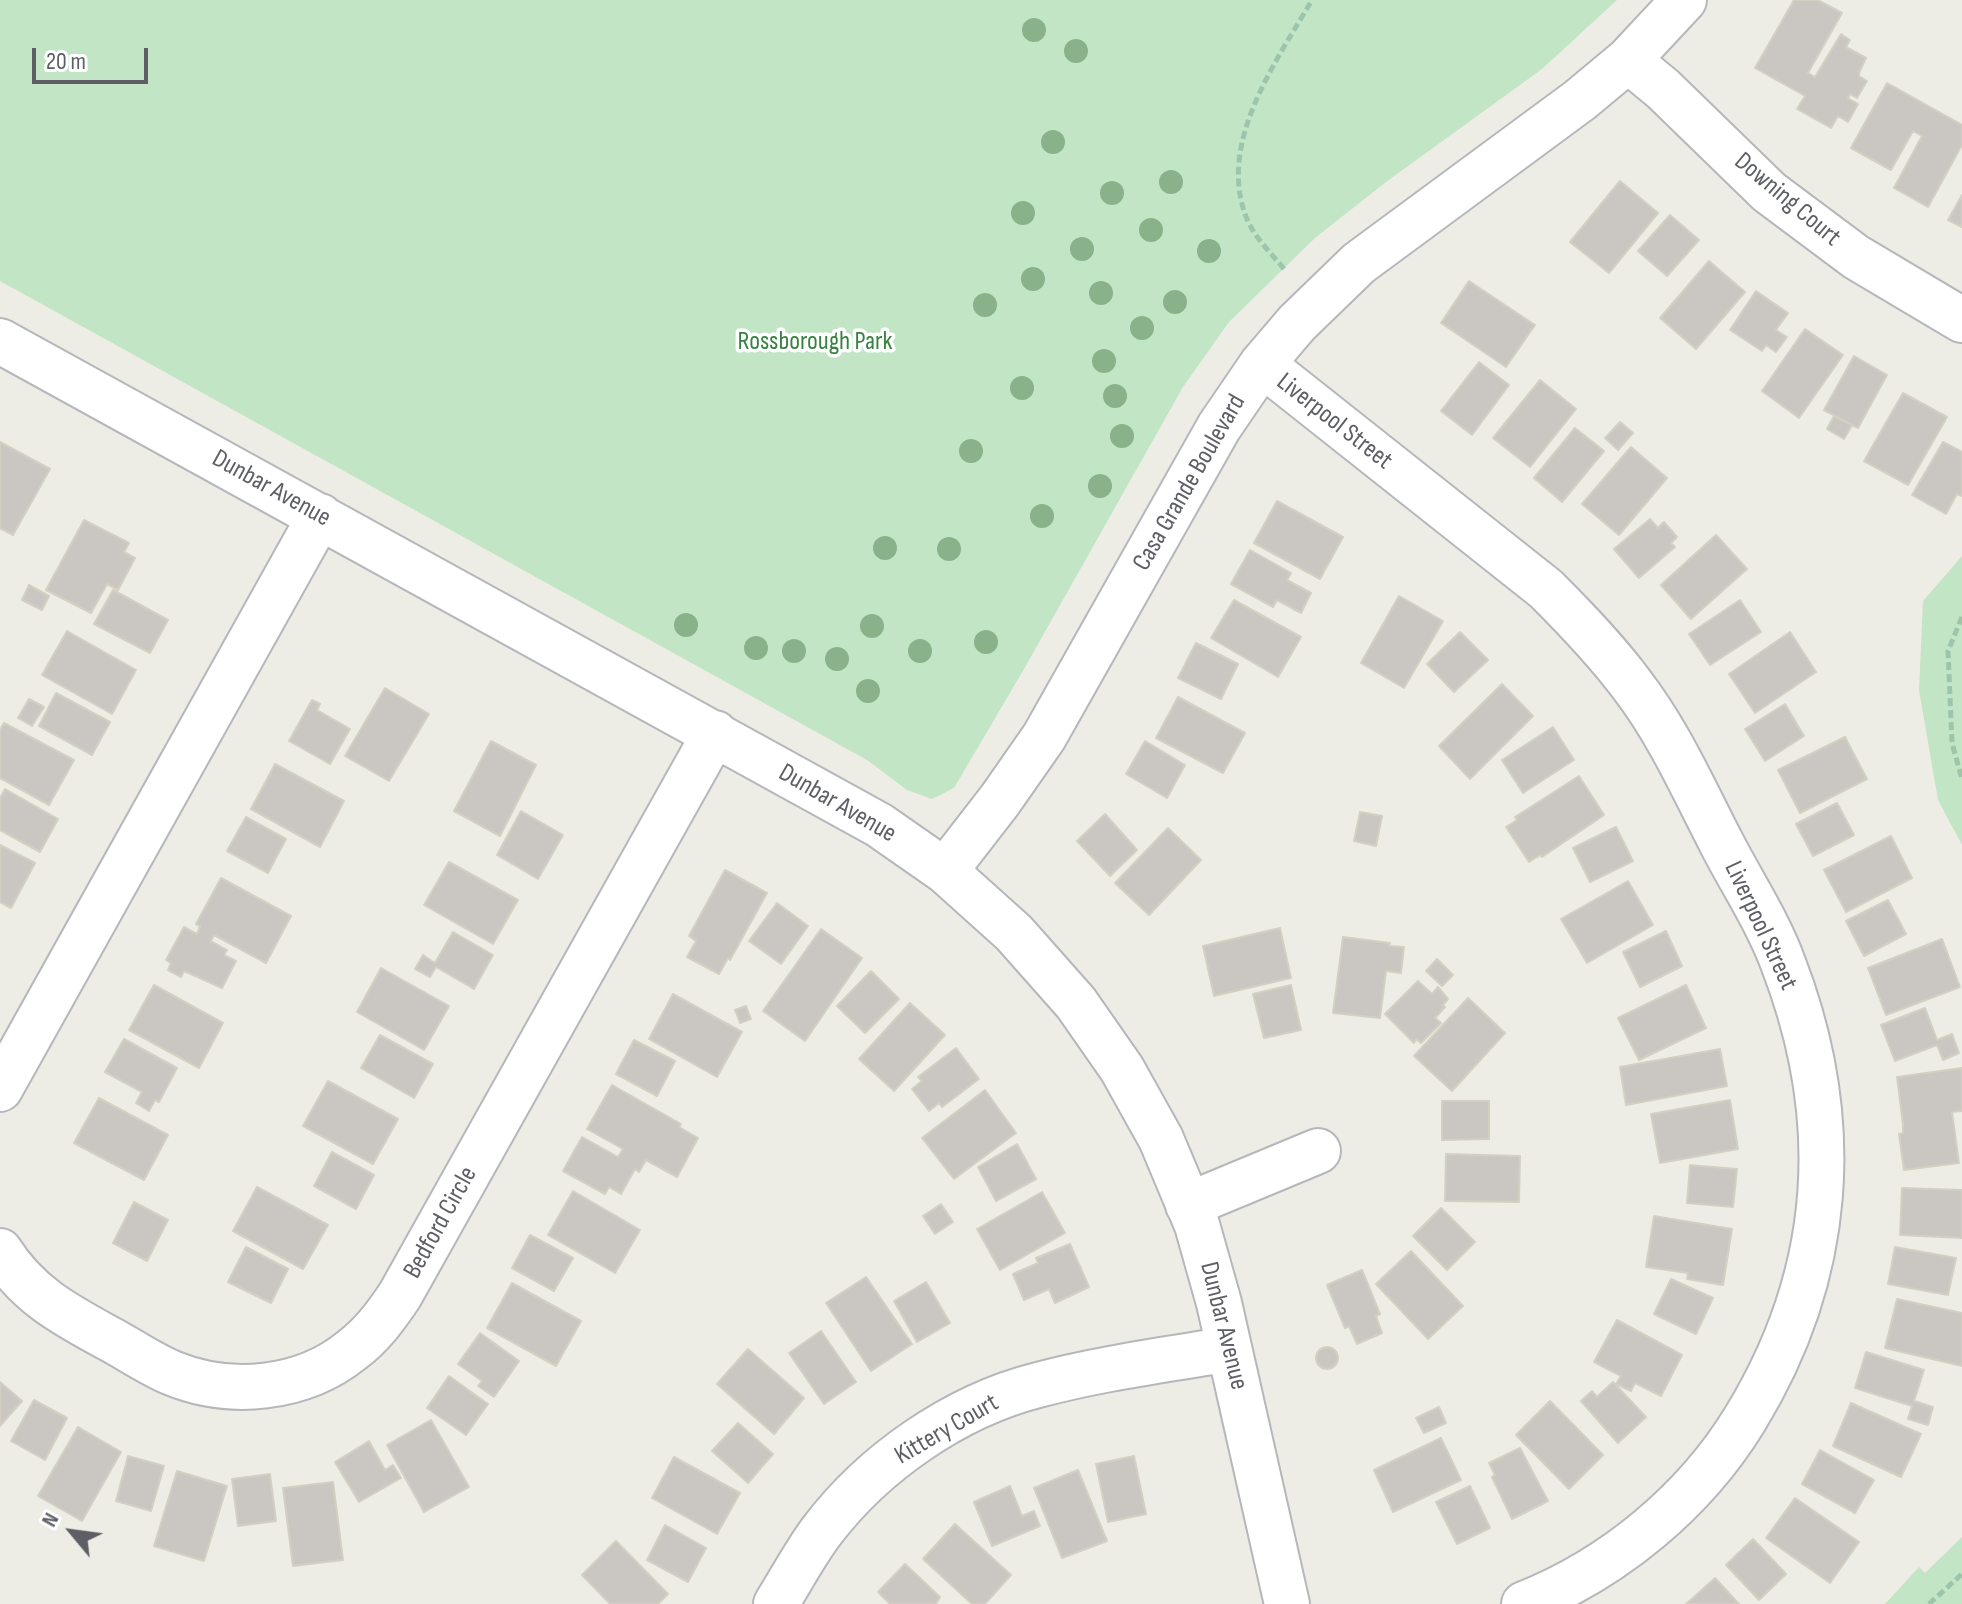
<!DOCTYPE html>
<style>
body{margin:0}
#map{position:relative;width:1962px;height:1604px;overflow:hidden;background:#eeede5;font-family:"Sofia Sans Condensed",sans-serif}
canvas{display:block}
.north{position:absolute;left:32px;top:1492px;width:80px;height:80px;-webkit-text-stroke:6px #fff;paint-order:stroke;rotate:299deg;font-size:22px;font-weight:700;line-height:32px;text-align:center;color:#5d5f65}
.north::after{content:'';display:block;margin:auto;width:28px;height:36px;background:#5d5f65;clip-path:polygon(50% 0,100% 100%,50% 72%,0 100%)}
.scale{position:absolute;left:32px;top:48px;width:116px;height:36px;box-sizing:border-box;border:4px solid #5d5f65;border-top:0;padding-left:10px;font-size:24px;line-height:28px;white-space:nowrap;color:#5d5f65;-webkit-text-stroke:6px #fff;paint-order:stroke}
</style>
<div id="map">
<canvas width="1962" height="1604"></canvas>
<div class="north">N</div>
<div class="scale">20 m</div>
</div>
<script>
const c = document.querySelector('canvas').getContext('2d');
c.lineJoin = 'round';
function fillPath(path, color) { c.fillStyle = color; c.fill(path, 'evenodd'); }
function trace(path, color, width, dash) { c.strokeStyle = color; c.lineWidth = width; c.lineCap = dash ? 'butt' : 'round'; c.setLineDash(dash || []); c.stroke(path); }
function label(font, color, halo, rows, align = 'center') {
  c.font = font + ' "Sofia Sans Condensed",sans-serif'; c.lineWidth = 7; c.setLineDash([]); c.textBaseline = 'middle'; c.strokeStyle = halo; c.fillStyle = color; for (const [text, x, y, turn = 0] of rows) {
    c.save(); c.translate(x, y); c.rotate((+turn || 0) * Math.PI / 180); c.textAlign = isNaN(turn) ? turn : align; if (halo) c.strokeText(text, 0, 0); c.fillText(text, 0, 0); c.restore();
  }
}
const green = new Path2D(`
 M0,0H1617L1542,69L1386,182L1315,238L1229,322L1183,387L1024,669L954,788L932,799L907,790L867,760L0,281Z
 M1962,556V845L1938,800L1919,690L1923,601Z
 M1962,1537V1604H1885L1919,1567L1925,1573Z`);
const building = new Path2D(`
 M1794,0H1818L1842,13L1808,73L1815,77L1841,34L1850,40L1846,47L1866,58L1859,73V76L1867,81L1857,98L1850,94L1848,98L1858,104L1848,122L1838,116L1831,128L1797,109L1805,96L1755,68Z
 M1887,83L1962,125V145L1928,207L1894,188L1922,136L1913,131L1891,170L1851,148Z
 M1620,181L1658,213L1609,273L1570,242Z
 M1962,195V227L1948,220Z
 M1670,215L1699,240L1667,276L1638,251Z
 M1709,261L1745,292L1696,349L1660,318Z
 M1469,281L1535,325L1506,367L1441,323Z
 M1756,291L1788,313L1776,330L1787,337L1776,352L1766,345L1762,351L1730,330Z
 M1805,329L1843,355L1799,418L1762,391Z
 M1854,356L1887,375L1858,428L1824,410Z
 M1479,362L1509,385L1472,435L1441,411Z
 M1540,380L1576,409L1530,467L1493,438Z
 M1903,393L1947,417L1908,485L1864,461Z
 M1834,416L1852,425L1844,439L1827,429Z
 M1620,422L1633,433L1618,450L1605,438Z
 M1575,428L1604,451L1562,502L1534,478Z
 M0,442L50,469L13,535L0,528Z
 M1943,442L1962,452V496L1957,494L1946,514L1912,495Z
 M1631,447L1667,478L1619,535L1582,504Z
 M1277,501L1343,537L1320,579L1254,543Z
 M1650,519L1658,528L1664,522L1677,537L1671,543L1675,547L1639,578L1614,549Z
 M84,520L129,543L124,552L135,558L118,590L107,584L91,613L46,590Z
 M1716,535L1747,569L1691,619L1661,585Z
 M1250,550L1291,573L1287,580L1311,593L1301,613L1277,600L1273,607L1231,584Z
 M29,585L49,596L42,610L22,600Z
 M113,590L168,620L150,653L94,624Z
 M1399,596L1443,621L1404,688L1361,663Z
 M1234,600L1301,637L1278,677L1211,638Z
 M1740,600L1761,632L1710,665L1689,634Z
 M67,631L136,670L112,714L42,675Z
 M1460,632L1488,660L1454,692L1427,664Z
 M1790,632L1816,672L1755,713L1729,674Z
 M1196,643L1238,664L1221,699L1178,678Z
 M1502,684L1533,716L1470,779L1439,746Z
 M385,688L429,714L389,781L345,756Z
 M56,693L110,722L92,755L39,726Z
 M1178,697L1245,733L1223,773L1156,738Z
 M29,699L44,707L32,726L18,718Z
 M312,700L320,704L317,710L350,729L330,764L289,741Z
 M1785,704L1804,736L1765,761L1745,729Z
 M4,723L74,760L49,805L0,778V730Z
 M1553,727L1574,760L1523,793L1502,760Z
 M1845,737L1867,779L1800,813L1778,770Z
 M491,741L536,765L500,836L454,811Z
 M1145,741L1185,765L1167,798L1126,774Z
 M275,764L344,801L320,847L251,809Z
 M1579,776L1604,815L1542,857L1540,855L1529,862L1506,827L1517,820L1515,817Z
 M5,789L58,819L40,852L0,830V798Z
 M1837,803L1854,835L1813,856L1796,824Z
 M521,811L563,835L538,879L497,855Z
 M1360,812L1382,816L1376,846L1354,841Z
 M1105,814L1137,850L1110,876L1077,841Z
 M246,817L286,839L268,873L227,851Z
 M1616,827L1633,861L1590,882L1573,848Z
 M1168,828L1201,860L1149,915L1115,883Z
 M1891,836L1912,878L1846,912L1824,870Z
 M0,845L35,863L11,908L0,902Z
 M449,862L518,900L493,944L424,905Z
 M725,870L767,893L730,960L728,958L719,974L687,957L696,941L689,936Z
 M221,878L291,916L266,963L214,935L211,941L227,950L224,955L236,961L222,988L184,971L181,977L168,970L171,963L166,960L184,927L197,934L200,926L196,924Z
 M1628,881L1653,925L1587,963L1561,919Z
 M1888,900L1906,934L1864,956L1846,921Z
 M777,903L808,926L781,964L749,941Z
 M1280,928L1291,978L1214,996L1203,946Z
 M821,929L862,958L805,1041L763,1011Z
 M1666,931L1682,966L1640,987L1623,952Z
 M453,932L493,955L474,989L436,967L430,977L415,969L423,955L435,963Z
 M1343,937L1390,943L1389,946L1404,947L1401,973L1386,971L1380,1018L1333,1013Z
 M1942,939L1960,987L1886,1015L1868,968Z
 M1437,959L1453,975L1442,986L1426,971Z
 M381,968L449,1006L424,1050L357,1012Z
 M871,971L899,999L865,1033L837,1006Z
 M1418,981L1432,994L1438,987L1448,999L1443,1005L1445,1007L1435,1018L1441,1023L1421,1043L1416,1039L1414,1043L1385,1014Z
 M154,985L223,1023L199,1068L129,1030Z
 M1291,985L1301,1030L1264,1038L1253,994Z
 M1686,985L1706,1028L1639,1060L1618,1018Z
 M673,994L742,1032L717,1077L649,1039Z
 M1468,998L1505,1033L1452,1091L1414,1056Z
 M910,1003L945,1035L894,1091L859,1059Z
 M746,1006L751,1019L740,1023L735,1010Z
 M1925,1008L1937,1040L1952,1034L1959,1053L1943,1060L1937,1045L1895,1061L1881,1025Z
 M380,1035L433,1064L414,1098L361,1068Z
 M124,1039L177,1068L159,1102L155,1100L149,1111L136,1103L142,1092L105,1072Z
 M634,1040L675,1061L657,1096L616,1074Z
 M956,1048L979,1079L942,1107L939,1103L929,1111L912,1089L922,1081L918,1077Z
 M1720,1049L1727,1086L1626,1105L1620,1067Z
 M1962,1068V1111L1952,1112L1959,1163L1904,1170L1899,1134L1903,1133V1125L1897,1077Z
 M328,1081L398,1119L373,1164L303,1126Z
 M612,1085L681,1124L679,1127L698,1138L677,1177L646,1160L639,1172L635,1169L621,1194L609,1187L605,1194L563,1171L582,1137L618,1157L623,1149L587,1129Z
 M985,1090L1016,1133L954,1179L922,1138Z
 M99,1098L168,1135L144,1180L74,1143Z
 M1730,1100L1738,1149L1660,1163L1651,1114Z
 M1442,1101H1489V1139L1442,1140Z
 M1017,1144L1036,1179L996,1201L978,1167Z
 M332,1152L374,1175L356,1209L314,1186Z
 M1446,1154L1520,1156L1519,1202L1445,1201Z
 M1690,1165L1737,1169L1733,1207L1687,1203Z
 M257,1187L328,1225L303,1269L233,1231Z
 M1902,1188L1962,1190V1238L1900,1235Z
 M573,1191L640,1230L615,1273L548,1235Z
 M1042,1192L1065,1233L1000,1270L977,1229Z
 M134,1202L168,1220L147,1261L113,1243Z
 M941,1204L953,1222L935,1234L923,1216Z
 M1441,1208L1475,1242L1447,1270L1413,1236Z
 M1654,1216L1732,1229L1723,1285L1687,1279L1688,1273L1646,1267Z
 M530,1235L573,1258L554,1291L512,1268Z
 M1070,1244L1089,1287L1055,1303L1049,1289L1024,1300L1013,1274L1038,1263L1036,1258Z
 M246,1247L288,1269L271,1303L228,1282Z
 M1895,1247L1956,1258L1948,1295L1888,1284Z
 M1411,1251L1463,1306L1428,1339L1376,1284Z
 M1362,1270L1380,1314L1376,1316L1382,1333L1357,1344L1349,1326L1345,1328L1327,1285Z
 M866,1277L912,1344L871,1371L826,1303Z
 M1671,1279L1713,1298L1696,1334L1654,1314Z
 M926,1282L950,1323L917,1342L894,1301Z
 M512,1283L581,1321L556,1366L487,1328Z
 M1897,1299L1962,1313V1366L1885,1348Z
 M1617,1320L1682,1355L1661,1396L1635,1383L1631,1391L1616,1384L1621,1376L1594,1362Z
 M821,1331L856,1382L824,1404L789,1353Z
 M480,1333L519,1361L494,1397L478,1386L482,1381L458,1364Z
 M1316 1358a11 11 0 1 1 22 0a11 11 0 1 1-22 0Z
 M748,1349L804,1398L774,1434L717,1384Z
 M1866,1352L1924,1370L1914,1401L1933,1407L1928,1425L1908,1419L1912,1406L1855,1388Z
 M449,1376L488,1404L466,1435L427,1408Z
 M0,1382L22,1401L0,1426Z
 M1613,1382L1646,1417L1618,1443L1581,1401L1592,1391L1597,1397Z
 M34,1400L67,1418L45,1460L11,1441Z
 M1550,1401L1603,1455L1569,1489L1516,1435Z
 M1851,1403L1921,1434L1901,1477L1833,1446Z
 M1439,1407L1446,1423L1424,1433L1416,1418Z
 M431,1420L469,1487L424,1512L387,1445Z
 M738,1423L773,1454L748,1483L712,1451Z
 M78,1427L121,1452L82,1521L38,1496Z
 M1441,1438L1461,1480L1393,1512L1374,1470Z
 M369,1441L385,1470L393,1465L401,1478L359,1502L335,1462Z
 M1520,1448L1548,1501L1512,1519L1492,1477L1495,1475L1489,1463Z
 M1820,1450L1874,1480L1855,1513L1802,1484Z
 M128,1456L164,1466L151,1511L116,1501Z
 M1134,1456L1146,1514L1108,1522L1096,1464Z
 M674,1457L740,1493L717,1534L652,1498Z
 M1078,1470L1107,1541L1062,1558L1034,1488Z
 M177,1471L227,1486L204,1561L154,1546Z
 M270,1474L276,1521L238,1526L232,1479Z
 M333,1482L343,1560L293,1566L283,1488Z
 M1010,1486L1022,1516L1034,1511L1040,1526L992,1546L974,1502Z
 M1470,1486L1490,1528L1457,1544L1436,1502Z
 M1795,1498L1859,1542L1830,1583L1766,1538Z
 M955,1524L1011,1575L985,1604H972L923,1559Z
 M665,1525L706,1548L688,1582L647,1560Z
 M1753,1539L1786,1574L1759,1600L1726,1565Z
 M616,1541L668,1594L658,1604H610L582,1575Z
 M905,1564L940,1597L936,1604H890L878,1592Z
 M1715,1578L1739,1604H1686L1694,1597Z`);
const path = new Path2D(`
 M1284,269C1271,253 1255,238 1247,219C1216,144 1276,62 1312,0
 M1962,617L1948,651L1952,743L1962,779
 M1929,1604L1962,1574`);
const street = new Path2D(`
 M1628,60L1663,89L1769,192L1856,257L1962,320
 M0,341L879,825L945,871L1014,933L1076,1003L1122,1069L1161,1139L1197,1225L1219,1303L1287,1604
 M1262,364L1546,589C1577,620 1606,650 1632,685C1669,733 1694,790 1722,844C1742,883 1768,922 1783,963C1844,1121 1833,1275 1745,1419C1695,1501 1613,1569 1524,1604
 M945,871L1000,800L1044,737L1219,427L1262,364L1297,323L1359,263L1580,100L1628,60L1684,0
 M0,1089L320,516
 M1188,1205L1318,1151
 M0,1251C28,1295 64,1314 108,1338C129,1349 150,1364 172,1373C230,1397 303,1390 352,1350C372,1335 386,1316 400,1295L715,733
 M776,1604C791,1580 804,1555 821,1532C873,1463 955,1406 1038,1385C1101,1368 1166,1360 1229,1349`);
const trees = [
 [1034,30],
 [1076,51],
 [1053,142],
 [1171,182],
 [1112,193],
 [1023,213],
 [1151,230],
 [1082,249],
 [1209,251],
 [1033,279],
 [1101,293],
 [1175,302],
 [985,305],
 [1142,328],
 [1104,361],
 [1022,388],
 [1115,396],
 [1122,436],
 [971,451],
 [1100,486],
 [1042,516],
 [885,548],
 [949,549],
 [686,625],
 [872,626],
 [986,642],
 [756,648],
 [794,651],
 [920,651],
 [837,659],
 [868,691]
];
const streetNames = [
 ["Downing Court",1787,200,40],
 ["Liverpool Street",1334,422,38],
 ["Casa Grande Boulevard",1190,483,-60],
 ["Dunbar Avenue",271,489,29],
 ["Dunbar Avenue",837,804,30],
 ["Liverpool Street",1760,926,65],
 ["Bedford Circle",441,1223,-61],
 ["Dunbar Avenue",1223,1326,76],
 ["Kittery Court",947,1430,-30]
];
const parkNames = [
 ["Rossborough Park",815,342]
];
fillPath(green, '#c2e5c6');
fillPath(building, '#cac7c2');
trace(building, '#d3d0c3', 2);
trace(street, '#b5b7bb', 48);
trace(path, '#9cc5ac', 5, [8, 4]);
trace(street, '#fff', 44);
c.fillStyle = '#89b28b';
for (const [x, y] of trees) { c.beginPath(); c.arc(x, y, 12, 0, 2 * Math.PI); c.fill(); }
label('26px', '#5d5f65', '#fff', streetNames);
label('26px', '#378141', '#fff', parkNames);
</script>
